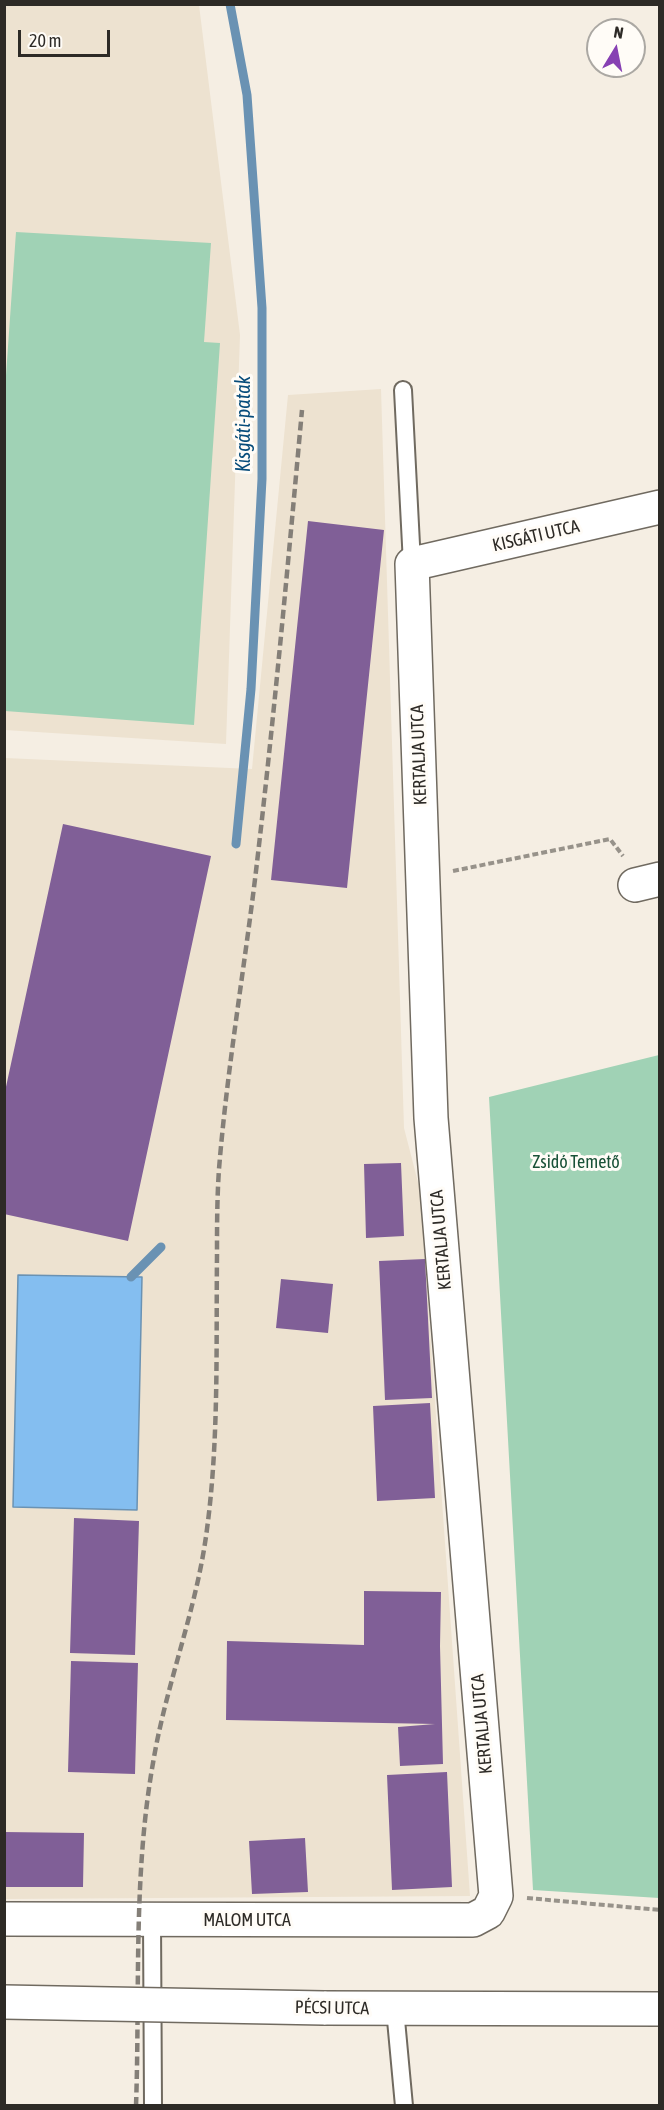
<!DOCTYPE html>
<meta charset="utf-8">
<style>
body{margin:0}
#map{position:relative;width:664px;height:2110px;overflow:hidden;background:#f5eee3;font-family:"Asap Condensed",sans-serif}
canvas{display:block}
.frame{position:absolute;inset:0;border:6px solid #2d2a26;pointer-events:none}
.north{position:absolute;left:586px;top:18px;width:60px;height:60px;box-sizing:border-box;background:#fffcf7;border:2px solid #aba8a3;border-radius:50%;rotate:10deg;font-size:16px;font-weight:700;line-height:24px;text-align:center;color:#2d2a26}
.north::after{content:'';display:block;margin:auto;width:21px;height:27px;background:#8740b3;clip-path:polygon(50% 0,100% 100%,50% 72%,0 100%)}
.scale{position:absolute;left:18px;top:30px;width:92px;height:27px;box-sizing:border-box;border:3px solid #2d2a26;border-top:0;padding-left:8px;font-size:18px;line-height:21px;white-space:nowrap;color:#2d2a26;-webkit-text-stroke:4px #fffcf7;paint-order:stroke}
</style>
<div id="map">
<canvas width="664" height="2110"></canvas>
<div class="frame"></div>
<div class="north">N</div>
<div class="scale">20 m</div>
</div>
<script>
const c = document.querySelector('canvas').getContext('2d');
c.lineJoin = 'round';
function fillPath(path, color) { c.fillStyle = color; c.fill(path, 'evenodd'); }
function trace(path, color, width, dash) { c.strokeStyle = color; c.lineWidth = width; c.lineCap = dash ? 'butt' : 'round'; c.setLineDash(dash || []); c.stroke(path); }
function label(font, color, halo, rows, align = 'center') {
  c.font = font + ' "Asap Condensed",sans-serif'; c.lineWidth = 6; c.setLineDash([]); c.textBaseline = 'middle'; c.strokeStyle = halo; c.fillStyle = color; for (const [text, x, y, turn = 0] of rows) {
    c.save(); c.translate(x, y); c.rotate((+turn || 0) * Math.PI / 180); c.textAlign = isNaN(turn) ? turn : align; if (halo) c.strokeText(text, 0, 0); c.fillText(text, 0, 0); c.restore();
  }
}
const built = new Path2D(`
 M4,5H199L240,335L226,744L5,730Z
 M381,389L404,1128L420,1190L470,1896L5,1899V758L252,769L288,395Z`);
const green = new Path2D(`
 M16,232L211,243L204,342L220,343L194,725L5,711L4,404Z
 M659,1055V1898L533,1890L489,1097Z`);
const water = new Path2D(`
 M18,1275L142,1277L137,1510L13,1507Z`);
const stream = new Path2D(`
 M230,4L247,95L262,308V479L251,689L236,844
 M131,1277L161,1247`);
const building = new Path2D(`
 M308,521L384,530L347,888L271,880Z
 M63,824L211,856L128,1241L4,1214V1096Z
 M401,1163L404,1236L366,1238L364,1164Z
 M425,1259L432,1398L385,1400L379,1261Z
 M281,1279L333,1284L328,1333L276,1328Z
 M430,1403L435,1498L377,1501L373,1406Z
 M74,1518L139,1521L135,1655L70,1653Z
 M364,1591L441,1592L440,1646L443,1764L400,1766L398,1727L435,1724L226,1720L227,1641L364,1645Z
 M71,1661L138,1663L135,1774L68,1772Z
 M447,1772L452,1887L392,1890L387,1775Z
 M4,1832L84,1833L83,1887H4Z
 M305,1838L308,1892L252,1894L249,1841Z`);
const path = new Path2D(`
 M453,871L610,839L623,856
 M527,1898L660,1910`);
const service = new Path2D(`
 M403,390L412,564
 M152,1920L153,2106
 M395,2009L404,2106`);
const minor = new Path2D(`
 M635,885L660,879
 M4,1919L473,1920L488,1912L496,1896L431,1118L412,564L660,507`);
const tertiary = new Path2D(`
 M324,2008L660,2009`);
const rail = new Path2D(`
 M136,2106C140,1991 133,1876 153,1763C166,1684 197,1609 207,1529C219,1439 216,1346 217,1255C217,1227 217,1198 219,1169C227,1070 244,971 256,871C274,718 288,564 302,410`);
const tertiaryBridge = new Path2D(`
 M4,2002L324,2008`);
const streetNames = [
 ["KISGÁTI UTCA",536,536,-13],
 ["KERTALJA UTCA",419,755,-92],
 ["KERTALJA UTCA",441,1240,-95],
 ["KERTALJA UTCA",482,1724,-95],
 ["MALOM UTCA",247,1920],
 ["PÉCSI UTCA",332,2008,1]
];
const parkNames = [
 ["Zsidó Temető",576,1162]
];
const waterNames = [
 ["Kisgáti-patak",244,424,-90]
];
fillPath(built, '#ede2d0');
fillPath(green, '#a0d2b5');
fillPath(water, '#84bef0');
trace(water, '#6a92b3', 1.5);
trace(stream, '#6a92b3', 9);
fillPath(building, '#805f97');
trace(service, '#706a60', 20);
trace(minor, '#706a60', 36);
trace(tertiary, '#706a60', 36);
trace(path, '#97928a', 4, [6, 3]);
trace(service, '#fff', 16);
trace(minor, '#fff', 33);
trace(tertiary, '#fff', 33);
trace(rail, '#847f78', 4.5, [9, 4.5]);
trace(tertiaryBridge, '#706a60', 36, []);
trace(tertiaryBridge, '#fff', 33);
label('18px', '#2d2a26', '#fffcf7', streetNames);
label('18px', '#195137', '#fffcf7', parkNames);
label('italic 20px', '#074c7a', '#fffcf7', waterNames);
</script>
